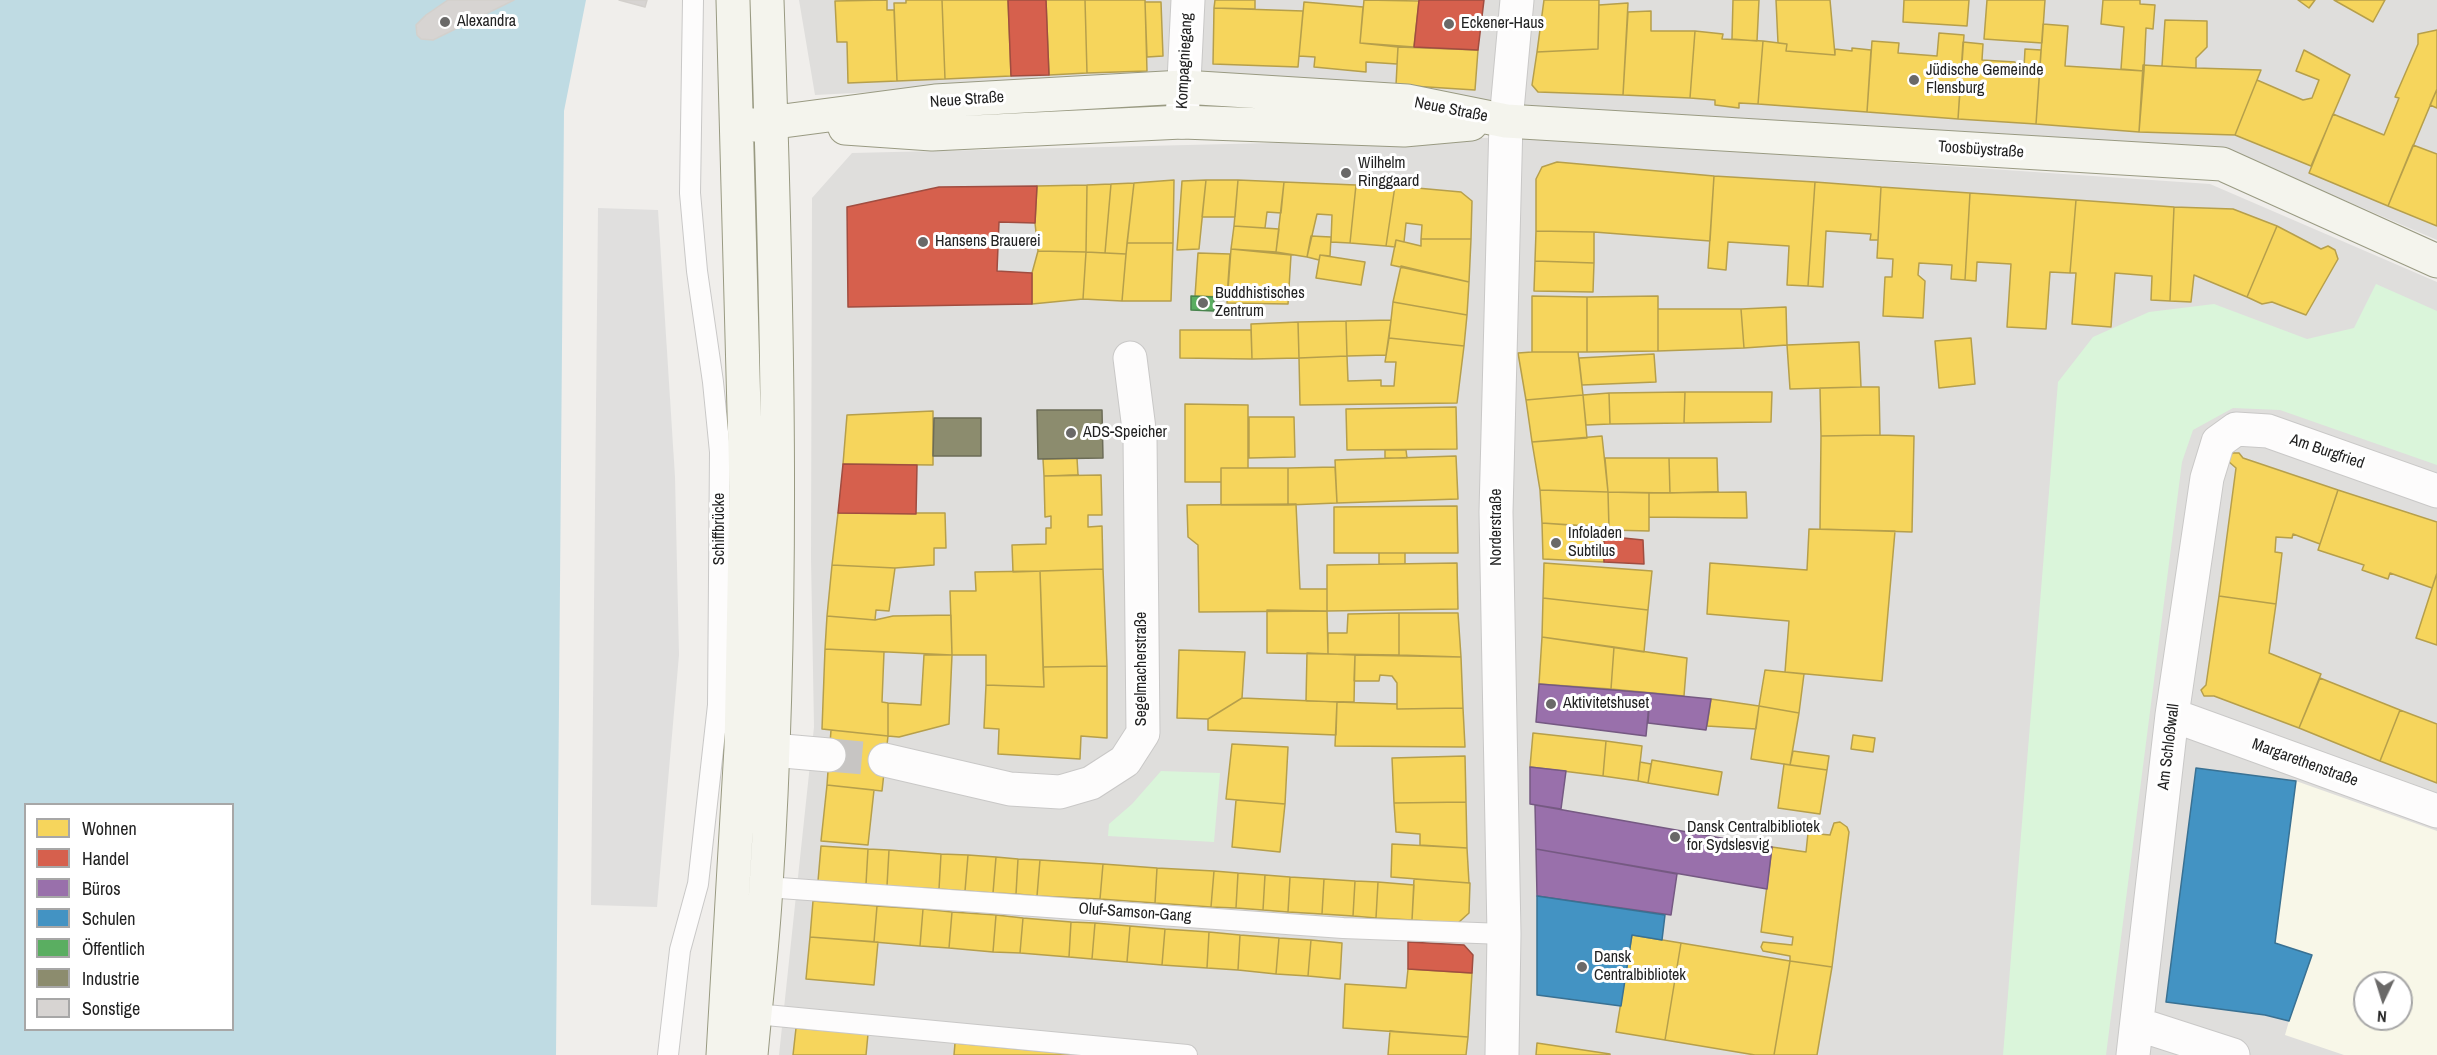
<!DOCTYPE html>
<meta charset="utf-8">
<style>
body{margin:0}
#map{position:relative;width:2437px;height:1055px;overflow:hidden;background:#f0eeeb;font-family:"Archivo Narrow",sans-serif}
canvas{display:block}
.legend{position:absolute;left:24px;top:803px;width:210px;height:228px;box-sizing:border-box;background:#fff;border:2px solid #a7a7a7;margin:0;padding:8px 10px;list-style:none;font-size:18px;color:#222}
.legend li{display:flex;align-items:center;gap:12px;height:30px}
.legend b{width:30px;border:2px solid #a7a7a7}
.north{position:absolute;left:2353px;top:971px;width:60px;height:60px;box-sizing:border-box;background:#fff;border:2px solid #a7a7a7;border-radius:50%;rotate:184deg;font-size:16px;font-weight:700;line-height:24px;text-align:center;color:#222}
.north::after{content:'';display:block;margin:auto;width:21px;height:27px;background:#6a6968;clip-path:polygon(50% 0,100% 100%,50% 72%,0 100%)}
</style>
<div id="map">
<canvas width="2437" height="1055"></canvas>
<ul class="legend">
<li><b style="height:16px;background:#f6d55c"></b>Wohnen</li>
<li><b style="height:16px;background:#d6604d"></b>Handel</li>
<li><b style="height:16px;background:#9970ab"></b>Büros</li>
<li><b style="height:16px;background:#4393c3"></b>Schulen</li>
<li><b style="height:16px;background:#5aae61"></b>Öffentlich</li>
<li><b style="height:16px;background:#8c8c6e"></b>Industrie</li>
<li><b style="height:16px;background:#d7d4d2"></b>Sonstige</li>
</ul>
<div class="north">N</div>
</div>
<script>
const c = document.querySelector('canvas').getContext('2d');
c.lineJoin = 'round';
function fillPath(path, color) { c.fillStyle = color; c.fill(path, 'evenodd'); }
function trace(path, color, width, dash) { c.strokeStyle = color; c.lineWidth = width; c.lineCap = dash ? 'butt' : 'round'; c.setLineDash(dash || []); c.stroke(path); }
function label(font, color, halo, rows, align = 'center') {
  c.font = font + ' "Archivo Narrow",sans-serif'; c.lineWidth = 6; c.setLineDash([]); c.textBaseline = 'middle'; c.strokeStyle = halo; c.fillStyle = color; for (const [text, x, y, turn = 0] of rows) {
    c.save(); c.translate(x, y); c.rotate((+turn || 0) * Math.PI / 180); c.textAlign = isNaN(turn) ? turn : align; if (halo) c.strokeText(text, 0, 0); c.fillText(text, 0, 0); c.restore();
  }
}
const residential = new Path2D(`
 M799,0H2437V240L2223,148L1523,108L1464,96L1171,77L815,95Z
 M1523,137L2210,184L2437,282V1055H779L814,727L811,558L812,198L852,153ZM2365,983H2401V1019H2365Z`);
const education = new Path2D(`
 M2196,768L2296,781L2437,831V1055H2344L2285,1035L2289,1021L2265,1015L2166,1002ZM2365,983H2401V1019H2365Z`);
const park = new Path2D(`
 M2376,284L2437,311V465L2280,410L2233,408L2193,430L2182,462L2106,1055H2003L2058,382L2093,337L2149,312L2214,304L2307,339L2354,328Z
 M1161,771L1220,773L1214,842L1108,836L1109,824L1132,804Z`);
const parking = new Path2D(`
 M598,208L658,210L675,477L679,655L657,907L591,905Z`);
const water = new Path2D(`
 M0,0H586L564,111L556,1055H0ZM26,804H232V1030H26Z`);
const homes = new Path2D(`
 M887,0V10H894L897,81L848,83L847,42H837L835,1Z
 M906,0H942L945,79L897,81L894,3H906Z
 M942,0H1008L1011,76L945,79Z
 M1046,0H1085L1087,73L1049,75Z
 M1085,0H1145L1147,71L1087,73Z
 M1215,0H1255V9L1214,8Z
 M1364,0L1419,1L1414,47L1360,43Z
 M1544,0H1599L1598,49L1537,52Z
 M1733,0H1759L1757,41L1732,39Z
 M1776,0H1830L1835,55L1786,51L1787,44L1778,43Z
 M1904,0H1969L1967,26L1903,22Z
 M1987,0H2045L2042,43L1984,39Z
 M2103,0H2140V4L2155,5L2153,29L2146,28L2144,71L2121,69L2124,27L2101,24Z
 M2298,0H2315L2309,8Z
 M2334,0H2385L2373,22Z
 M1145,2H1161L1163,56L1147,57Z
 M1304,2L1363,7L1360,43L1398,47L1397,64L1366,62V72L1314,67L1315,57L1299,56Z
 M1628,3L1623,95L1538,92L1532,85L1537,52L1598,49L1599,5Z
 M1214,8L1303,11L1298,67L1213,64Z
 M1651,11V31H1695L1690,98L1623,95L1628,12Z
 M2165,20L2207,21V47L2196,58V68L2162,66Z
 M2043,24L2068,26L2065,66L2144,71L2139,132L2036,124Z
 M2437,30V89L2388,206L2309,173L2333,114L2384,135L2399,98L2395,97L2418,44V34Z
 M1695,31L1723,34L1722,39L1763,41L1758,104L1739,103V108L1715,105V100L1690,98Z
 M1939,33L1964,35L1958,119L1867,112L1872,41L1899,43L1898,53L1937,56Z
 M1763,41L1787,44L1786,51L1835,55V49L1852,51V48L1871,50L1867,112L1758,104Z
 M1963,42L1983,44L1982,60L2015,62V67L2024,68L2025,49L2041,50L2036,124L1958,119Z
 M1398,47L1478,50L1475,90L1396,85Z
 M2304,50L2350,75L2311,166L2235,135L2257,80L2303,100L2312,98L2319,80L2296,71Z
 M2143,65L2196,68L2261,70L2235,135L2139,132Z
 M2437,89V108L2430,105Z
 M2413,145L2437,154V226L2388,206Z
 M1557,162L1714,176L1710,241L1594,232L1536,231V179L1542,167Z
 M1714,176L1815,182L1808,286L1787,285L1789,246L1728,242L1726,270L1708,268Z
 M1174,180L1173,243H1127L1134,183Z
 M1206,180H1238L1235,217H1202Z
 M1206,180L1199,249L1177,250L1182,181Z
 M1238,180L1284,182L1281,213L1267,212L1265,228L1234,226Z
 M1284,182L1356,185L1350,243L1331,242L1332,215L1317,214L1307,257L1276,252Z
 M1815,182L1881,187L1878,240H1870L1871,234L1826,231L1823,287L1808,286Z
 M1134,183L1126,254L1105,253L1111,184Z
 M1111,184L1105,253L1086,252L1087,185Z
 M1087,185L1086,252L1038,251L1035,223L1037,186Z
 M1356,185L1395,186L1386,246L1350,243Z
 M1395,186L1461,192L1472,201L1471,239H1421L1422,225L1406,223L1404,242L1396,240L1395,247L1386,246Z
 M1881,187L1970,193L1965,280L1951,279L1952,265L1919,263L1918,275L1925,281L1923,318L1883,316L1885,277H1892L1893,259L1877,258Z
 M1970,193L2076,200L2070,273L2050,272L2046,329L2007,327L2011,264L1977,262L1976,281L1965,280Z
 M2076,200L2174,207L2170,301L2151,300L2152,276L2115,273L2111,327L2072,324L2076,273H2070Z
 M2174,207L2233,209L2277,226L2247,297L2194,275L2191,302L2170,301Z
 M1234,226L1279,229L1276,252L1231,249Z
 M2277,226L2321,249L2328,246L2335,250L2338,259L2306,315L2272,302L2262,304L2247,297Z
 M1536,231L1594,232V263L1535,261Z
 M1311,236L1331,237L1330,256L1320,255L1319,260L1307,257Z
 M1421,239H1471L1469,282L1391,265L1396,240L1421,246Z
 M1127,243H1173L1171,301H1122Z
 M1231,249L1291,255L1288,304L1227,303Z
 M1038,251L1086,252L1083,299L1032,304V273Z
 M1086,252L1126,254L1122,301L1083,299Z
 M1198,253L1230,254L1227,297L1195,296Z
 M1320,255L1365,262L1361,285L1316,278Z
 M1535,261L1594,263L1593,292L1534,291Z
 M1401,266L1469,282L1467,315L1393,302Z
 M1532,296L1587,297V352H1532Z
 M1658,296V351L1587,352V297Z
 M1393,302L1467,315L1464,346L1389,338Z
 M1786,307L1787,345L1744,348L1741,309Z
 M1658,309H1741L1744,348L1658,351Z
 M1391,320L1386,355L1347,356L1346,321Z
 M1346,321L1347,356L1299,358L1298,322Z
 M1298,322L1299,358L1252,359L1251,324Z
 M1180,330H1251L1252,359L1180,358Z
 M1389,338L1464,346L1457,403L1300,405L1299,358L1347,356L1348,381L1381,380V386H1394L1396,362H1385Z
 M1971,338L1975,384L1939,388L1935,341Z
 M1859,342L1861,387L1790,389L1787,345Z
 M1532,352H1578L1583,395L1526,400L1518,353Z
 M1654,354L1656,382L1582,385L1579,358Z
 M1861,387H1879L1880,435L1821,436L1820,388Z
 M1685,392L1684,423L1610,424L1609,393Z
 M1685,392H1772L1771,422L1684,423Z
 M1609,393L1610,424L1586,425L1583,395Z
 M1583,395L1587,438L1532,442L1526,400Z
 M1185,404L1248,405V468H1221V482H1185Z
 M1456,407L1457,449L1347,450L1346,409Z
 M933,411V465L843,464L847,415Z
 M1249,417H1294L1295,457L1249,458Z
 M1880,435L1914,436L1912,532L1820,529L1821,436Z
 M1602,436L1608,492L1540,490L1532,442Z
 M1385,450H1406L1407,458H1385Z
 M2233,453H2239L2243,458L2338,490L2320,544L2293,534L2292,538L2276,537L2275,552L2282,553L2276,604L2219,596L2236,468L2228,461L2229,456Z
 M1456,456L1458,499L1337,503L1335,460Z
 M1077,458L1078,475L1044,476L1043,459Z
 M1605,458H1669L1670,493L1608,492Z
 M1669,458H1717L1718,492L1670,493Z
 M1335,467L1337,503L1288,505V468Z
 M1221,468H1288V505H1221Z
 M1101,475L1102,515H1088V527L1102,526L1103,569L1013,572L1012,545L1046,544V528H1051V516L1045,517L1044,476Z
 M1540,490L1608,492L1609,528L1542,523Z
 M2338,490L2437,522V573L2432,588L2390,573L2388,579L2362,570L2364,565L2318,550Z
 M1608,492L1649,493V531L1609,530Z
 M1746,492L1747,518L1649,517V493Z
 M1296,504L1300,589H1327V611L1199,612L1198,545L1188,537L1187,505Z
 M1457,506L1458,553H1334V507Z
 M838,513H945L946,548H934V565L895,568L832,565Z
 M1542,523L1604,527V562L1543,559Z
 M1809,529L1895,531L1882,681L1785,672L1789,621L1707,614L1710,563L1807,570Z
 M1379,553H1405V564H1379Z
 M1457,563L1458,609L1327,611V565Z
 M1544,563L1652,571L1648,610L1543,598Z
 M832,565L895,568L889,611L876,610L875,620L827,616Z
 M1103,569L1107,666L1043,667L1040,571Z
 M1040,571L1044,687L986,685V655H952L950,591H976L975,572Z
 M2437,573V645L2416,638Z
 M2219,596L2276,604L2269,653L2321,674L2299,728L2214,696H2204L2201,690L2206,685Z
 M1543,598L1648,610L1644,652L1542,637Z
 M1267,610L1327,611L1328,654L1267,653Z
 M1399,613H1458L1461,657L1399,655Z
 M1399,613V655L1328,654V633H1347L1348,614Z
 M951,615L952,655L825,649L827,616L875,620L893,616Z
 M1542,637L1614,647L1611,689L1539,684Z
 M1614,647L1687,658L1684,696L1611,689Z
 M825,649L884,652L882,702L888,703V736L822,729Z
 M1179,650L1245,652L1242,698L1208,719L1177,718Z
 M1307,653L1355,655L1354,702L1306,701Z
 M924,655H952L949,724L899,737L888,736V703L921,705Z
 M1355,655L1461,657L1463,708L1397,709V683L1392,676L1380,675L1379,681H1354Z
 M1107,666V738L1081,736L1080,759L998,754L999,729L984,728L986,685L1044,687L1043,667Z
 M1765,670L1804,674L1799,713L1759,706Z
 M2320,678L2400,710L2380,761L2299,728Z
 M1242,698L1337,702L1336,735L1208,730V719Z
 M1711,699L1759,706L1756,729L1707,726Z
 M1337,702L1397,704V709L1463,708L1465,747L1335,746Z
 M1759,706L1799,713L1790,765L1751,759Z
 M2400,710L2437,724V783L2380,761Z
 M831,730L888,736L882,791L827,785Z
 M1533,733L1606,741L1603,776L1530,767Z
 M1853,735L1875,738L1873,752L1851,749Z
 M1606,741L1642,746L1638,781L1603,776Z
 M1232,744L1288,747L1285,804L1226,799Z
 M1793,751L1829,756L1827,770L1790,765Z
 M1465,756L1466,802L1394,803L1392,758Z
 M1652,760L1722,772L1718,795L1648,783Z
 M1640,762L1651,764L1648,783L1638,781Z
 M1784,764L1827,770L1820,814L1778,808Z
 M827,785L874,790L868,845L821,841Z
 M1236,800L1285,804L1280,852L1232,847Z
 M1466,802L1467,848L1420,845V834L1396,832L1394,803Z
 M1840,822L1847,827L1849,832L1832,967L1790,961V956L1763,951L1761,947L1763,942L1792,945L1793,937L1761,932L1772,847L1806,852L1808,833L1830,835L1834,823Z
 M1392,844L1467,848L1469,883L1391,877Z
 M821,846L868,849L866,884L818,881Z
 M868,849L889,850L887,886L866,884Z
 M889,850L941,854L939,889L887,886Z
 M941,854L968,855L965,891L939,889Z
 M968,855L996,857L993,893L965,891Z
 M996,857L1018,859L1016,894L993,893Z
 M1018,859L1040,860L1037,896L1016,894Z
 M1040,860L1103,864L1100,899L1037,896Z
 M1103,864L1157,868L1155,903L1100,899Z
 M1157,868L1214,871L1211,907L1155,903Z
 M1214,871L1238,873L1236,908L1211,907Z
 M1238,873L1265,875L1263,910L1236,908Z
 M1265,875L1290,877L1288,912L1263,910Z
 M1290,877L1324,879L1322,914L1288,912Z
 M1324,879L1355,881L1353,916L1322,914Z
 M1414,879L1470,883L1469,913L1458,923L1412,920Z
 M1355,881L1378,882L1376,918L1353,916Z
 M1378,882L1414,885L1412,920L1376,918Z
 M813,901L877,906L874,942L810,937Z
 M877,906L923,909L920,946L874,942Z
 M923,909L952,912L949,948L920,946Z
 M952,912L996,915L993,952L949,948Z
 M996,915L1023,918L1020,953L993,952Z
 M1023,918L1071,922L1069,957L1020,953Z
 M1071,922L1095,923L1092,959L1069,957Z
 M1095,923L1130,926L1127,962L1092,959Z
 M1130,926L1165,929L1162,965L1127,962Z
 M1165,929L1209,932L1207,968L1162,965Z
 M1209,932L1240,935L1238,970L1207,968Z
 M1240,935L1279,938L1276,974L1238,970Z
 M1632,935L1681,943L1665,1040L1616,1032Z
 M810,937L878,942L874,985L806,979Z
 M1279,938L1311,940L1308,976L1276,974Z
 M1311,940L1342,943L1340,979L1308,976Z
 M1681,943L1790,961L1774,1055H1755L1665,1040Z
 M1790,961L1832,967L1817,1055H1774Z
 M1408,969L1472,973L1468,1037L1343,1028L1345,984L1406,988Z
 M796,1028L868,1034L866,1055H793Z
 M1390,1031L1468,1037L1466,1055H1388Z
 M955,1043L1084,1055H954Z
 M1537,1043L1610,1054V1055H1536Z`);
const shops = new Path2D(`
 M1008,0H1046L1049,75L1011,76Z
 M1419,0H1484L1478,50L1414,47Z
 M1037,186L1035,223L999,222L997,271L1032,273V304L848,307L847,207L939,187Z
 M843,464L917,465L916,514L838,513Z
 M1604,536L1643,540L1644,564L1604,562Z
 M1408,942L1464,945L1473,955L1472,973L1408,969Z`);
const offices = new Path2D(`
 M1539,684L1650,693L1646,736L1536,722Z
 M1650,693L1711,699L1706,730L1648,723Z
 M1530,767L1566,771L1561,809L1530,804Z
 M1535,805L1772,847L1767,889L1536,849Z
 M1536,849L1677,874L1671,915L1537,896Z`);
const schools = new Path2D(`
 M2196,768L2296,781L2275,943L2312,955L2289,1021L2265,1015L2166,1002Z
 M1537,896L1665,915L1662,940L1632,935L1621,1006L1537,995Z`);
const public = new Path2D(`
 M1191,296L1214,297V311L1191,310Z`);
const industry = new Path2D(`
 M1037,410H1102L1103,458L1038,459Z
 M934,418H981V456H933Z`);
const building = new Path2D(`
 M448,0H514L433,40L421,39L417,35L416,25L426,15Z
 M619,0H647L645,7Z`);
const streetTunnel = new Path2D(`
 M829,755L885,760`);
const lane = new Path2D(`
 M766,887L1343,928L1504,934
 M745,1013L1187,1055
 M668,1055L680,950L698,884L718,705L720,452L713,382L697,271L690,193L693,0`);
const street = new Path2D(`
 M1182,122L1188,0
 M2172,715L2437,811
 M772,750L829,755
 M885,760L1010,789L1060,792L1091,783L1125,761L1143,733L1140,437L1130,358
 M2137,1024L2233,1055
 M1502,1055L1504,934L1496,512L1506,121L1517,0
 M2133,1055L2172,715L2207,478L2218,442L2236,429L2268,431L2437,491`);
const secondary = new Path2D(`
 M738,127L935,101L1183,87L1407,101L1506,121L2222,164L2437,261
 M845,128L932,134L1182,122L1404,130L1471,124
 M723,1055L741,748L746,486L733,0
 M751,1055C756,999 763,942 766,886C785,591 777,295 767,0`);
const markers = [
 [445,22,6,"#6a6968"],
 [1449,24,6,"#6a6968"],
 [1914,80,6,"#6a6968"],
 [1346,173,6,"#6a6968"],
 [923,242,6,"#6a6968"],
 [1203,303,6,"#6a6968"],
 [1071,433,6,"#6a6968"],
 [1556,543,6,"#6a6968"],
 [1551,704,6,"#6a6968"],
 [1675,837,6,"#6a6968"],
 [1582,967,6,"#6a6968"]
];
const poiNames = [
 ["Alexandra",457,22],
 ["Eckener-Haus",1461,24],
 ["Jüdische Gemeinde",1926,71],
 ["Flensburg",1926,89],
 ["Wilhelm",1358,164],
 ["Ringgaard",1358,182],
 ["Hansens Brauerei",935,242],
 ["Buddhistisches",1215,294],
 ["Zentrum",1215,312],
 ["ADS-Speicher",1083,433],
 ["Infoladen",1568,534],
 ["Subtilus",1568,552],
 ["Aktivitetshuset",1563,704],
 ["Dansk Centralbibliotek",1687,828],
 ["for Sydslesvig",1687,846],
 ["Dansk",1594,958],
 ["Centralbibliotek",1594,976]
];
const streetNames = [
 ["Kompagniegang",1185,61,-87],
 ["Neue Straße",967,100,-4],
 ["Neue Straße",1451,110,11],
 ["Toosbüystraße",1981,150,4],
 ["Am Burgfried",2327,452,19],
 ["Norderstraße",1497,527,-90],
 ["Schiffbrücke",720,529,-90],
 ["Segelmacherstraße",1142,669,-90],
 ["Am Schloßwall",2169,747,-83],
 ["Margarethenstraße",2305,763,20],
 ["Oluf-Samson-Gang",1135,913,4]
];
fillPath(residential, '#dfdedc');
fillPath(education, '#f8f7e8');
fillPath(park, '#daf5da');
fillPath(parking, '#e0dfde');
fillPath(water, '#bfdbe3');
fillPath(homes, '#f6d55c');
trace(homes, '#b69f4b', 1.5);
fillPath(shops, '#d6604d');
trace(shops, '#a04d40', 1.5);
fillPath(offices, '#9970ab');
trace(offices, '#755982', 1.5);
fillPath(schools, '#4393c3');
trace(schools, '#397193', 1.5);
fillPath(public, '#5aae61');
trace(public, '#49844e', 1.5);
fillPath(industry, '#8c8c6e');
trace(industry, '#6c6c57', 1.5);
fillPath(building, '#d7d4d2');
trace(building, '#d3d0cc', 1.5);
trace(streetTunnel, '#c7c5c3', 33, [33, 16]);
trace(lane, '#c9c8c7', 22);
trace(street, '#c9c8c7', 35);
trace(secondary, '#999a82', 35);
trace(lane, '#fdfcfc', 20);
trace(street, '#fdfcfc', 33);
trace(secondary, '#f4f4ed', 33);
for (const [x, y, r, color] of markers) { const dot = new Path2D(); dot.arc(x, y, r, 0, 2 * Math.PI); c.fillStyle = color; c.fill(dot); trace(dot, '#fff', 2); }
label('16px', '#222', '#fff', poiNames, 'left');
label('16px', '#222', '#fff', streetNames);
</script>
